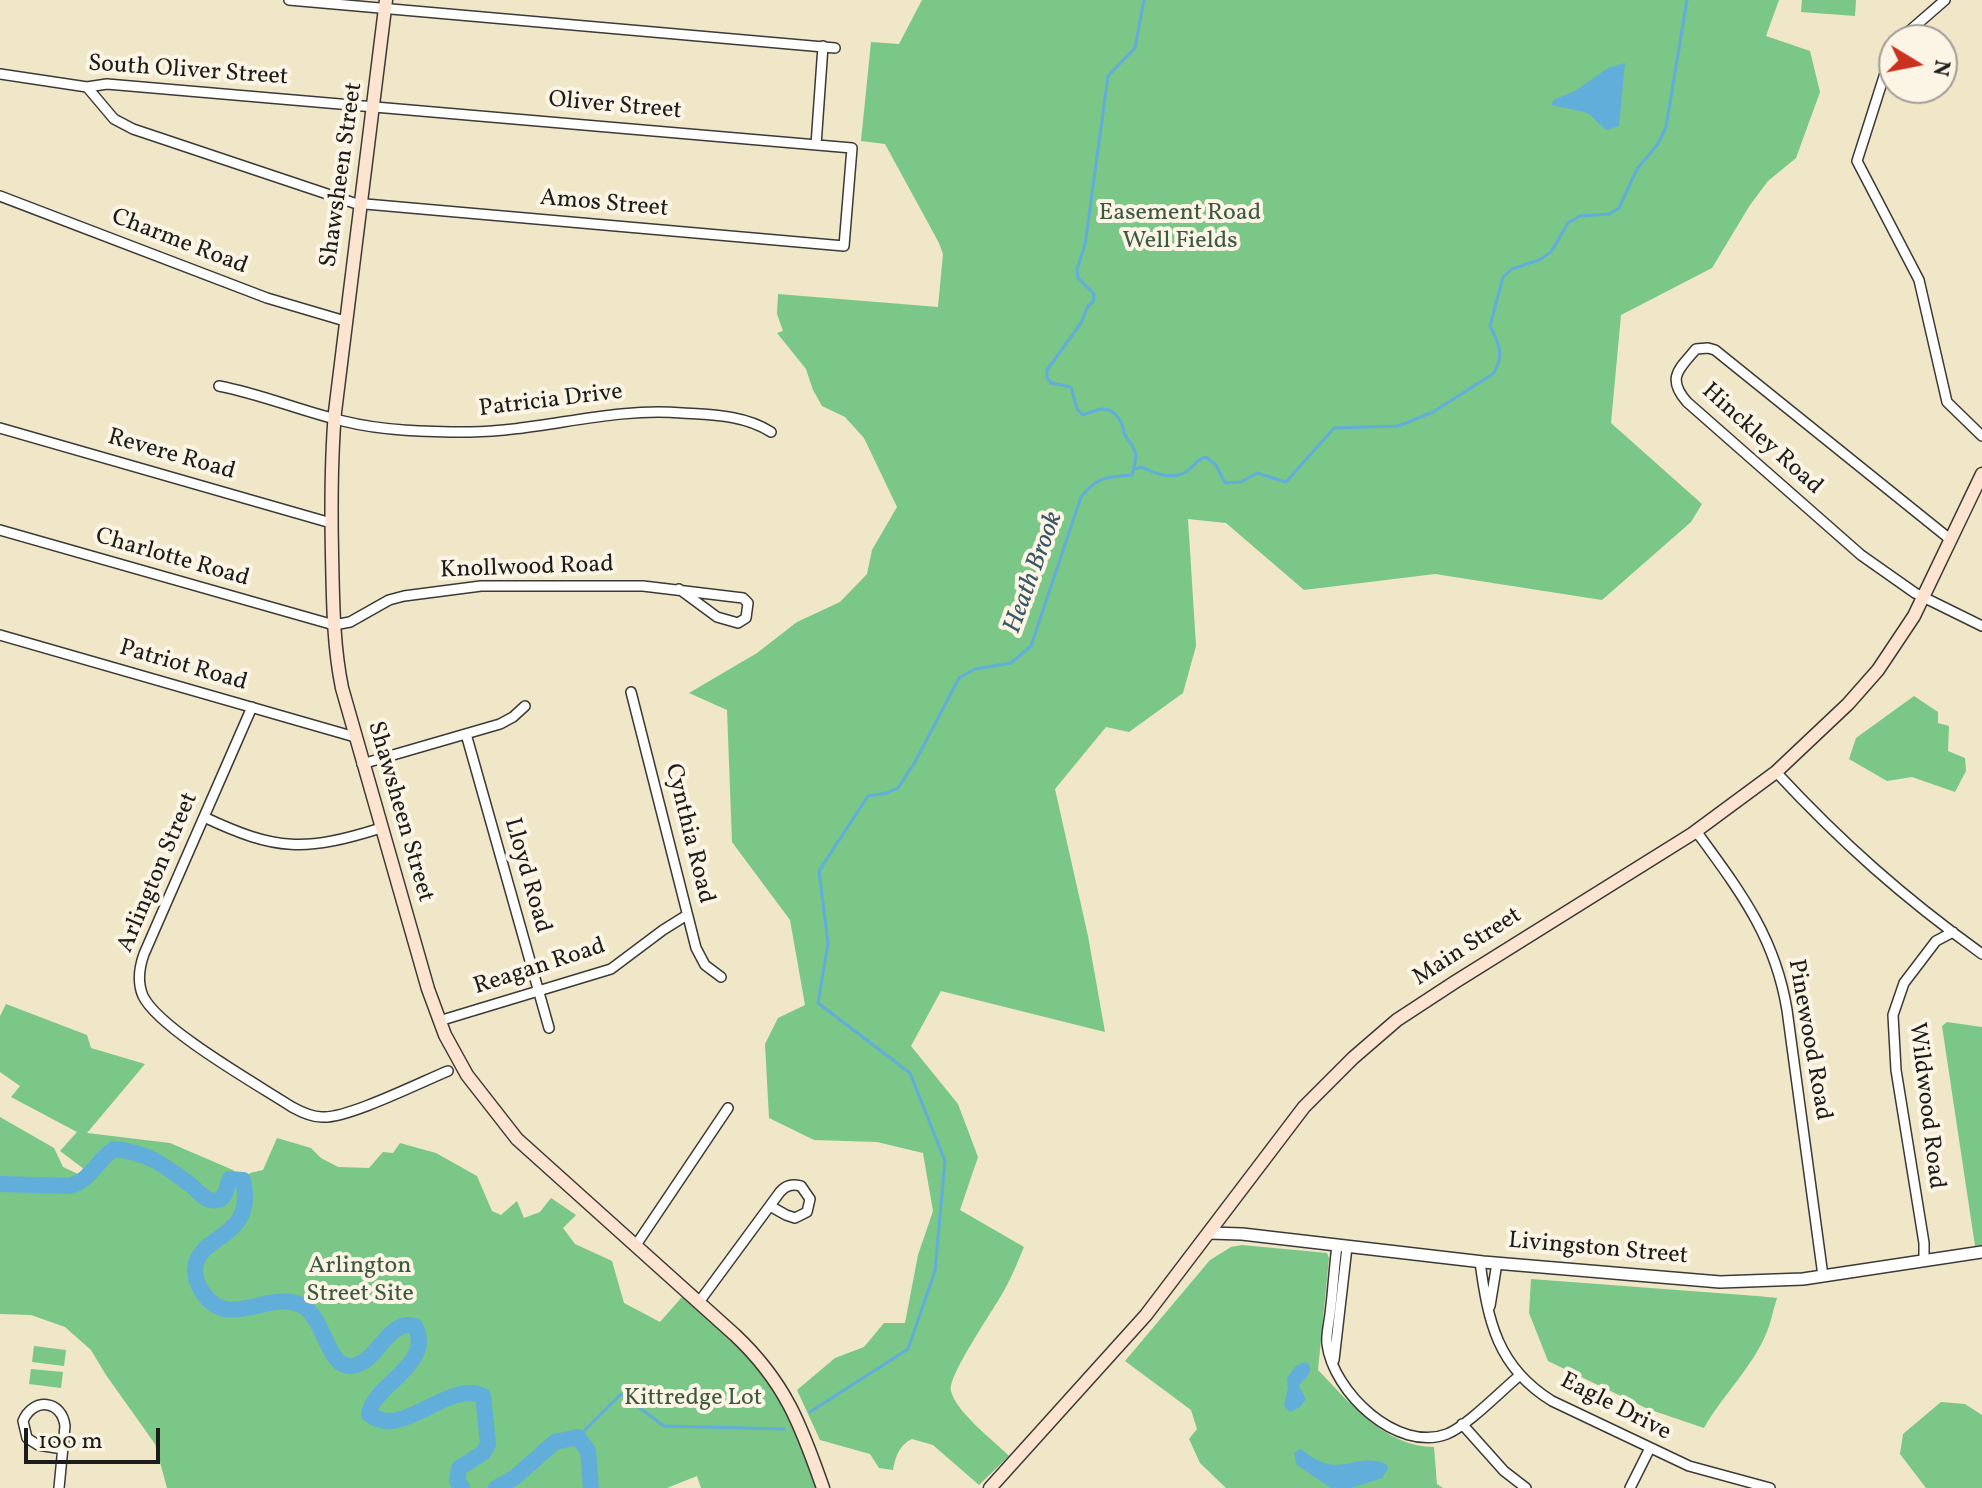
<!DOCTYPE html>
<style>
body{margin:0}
#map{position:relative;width:1982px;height:1488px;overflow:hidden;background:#f0e6c8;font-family:Vollkorn,serif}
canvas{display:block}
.north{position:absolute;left:1878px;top:24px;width:80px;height:80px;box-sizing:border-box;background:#fcf5e5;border:2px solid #a29e95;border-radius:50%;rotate:100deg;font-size:22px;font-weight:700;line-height:32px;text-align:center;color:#1c1c1c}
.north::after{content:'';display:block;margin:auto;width:28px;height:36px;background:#c8321e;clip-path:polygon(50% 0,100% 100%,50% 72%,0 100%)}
.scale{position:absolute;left:24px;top:1428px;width:136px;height:36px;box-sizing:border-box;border:4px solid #1c1c1c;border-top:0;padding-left:10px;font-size:24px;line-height:28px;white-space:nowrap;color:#1c1c1c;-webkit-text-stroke:6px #fcf5e5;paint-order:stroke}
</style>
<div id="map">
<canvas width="1982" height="1488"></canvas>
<div class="north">N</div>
<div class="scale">100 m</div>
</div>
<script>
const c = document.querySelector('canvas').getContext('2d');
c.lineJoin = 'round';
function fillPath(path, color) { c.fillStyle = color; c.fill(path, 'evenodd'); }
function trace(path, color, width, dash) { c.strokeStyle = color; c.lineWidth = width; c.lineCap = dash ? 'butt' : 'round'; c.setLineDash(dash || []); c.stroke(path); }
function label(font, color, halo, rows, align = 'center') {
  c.font = font + ' Vollkorn,serif'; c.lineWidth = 8; c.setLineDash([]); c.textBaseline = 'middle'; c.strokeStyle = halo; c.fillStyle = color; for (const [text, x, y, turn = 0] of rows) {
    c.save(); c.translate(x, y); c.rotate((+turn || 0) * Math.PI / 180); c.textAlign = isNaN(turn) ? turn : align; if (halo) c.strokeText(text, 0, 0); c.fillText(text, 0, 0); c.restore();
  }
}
const green = new Path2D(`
 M922,0H1779L1766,36L1810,51L1820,92L1796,158L1768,181L1750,205L1712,268L1621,315L1611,423L1702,504L1691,522L1602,600L1435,574L1304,590L1226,523L1188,519L1196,646L1183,693L1129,732L1106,727L1055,789L1088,936L1105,1032L941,991L911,1046L958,1104L978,1157L960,1210L1024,1247C1018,1261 1013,1274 1006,1287C997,1305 947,1376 951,1391C956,1412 993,1440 1009,1456L979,1485L933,1445L912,1439C900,1444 895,1457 893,1470L879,1468L870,1454L820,1440L797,1390L835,1358L864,1347L884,1323H905L918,1255L933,1211L923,1153L877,1142L814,1140L769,1118L765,1044L778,1018L805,1005L790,920L732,842L727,710L689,693L757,653L797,622L840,602L867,574L872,550L897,507L864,438L845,417L822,406L813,390L806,369L777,333L783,331L777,314L778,294L938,307L943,254L939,243L885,144L861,141L871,42L899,44Z
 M1802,0H1856L1855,16L1801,12Z
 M1914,696L1938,712V723L1949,726L1948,751L1965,758L1966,771L1955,792L1912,777L1887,781L1849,759L1856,738Z
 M6,1004L87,1035L91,1048L145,1064L87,1133L170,1143L233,1170L242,1181L250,1173L263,1170L277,1138L311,1148L321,1158L338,1167L369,1168L383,1152L393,1153L400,1143L436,1153L477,1176L492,1211L501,1215L517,1201L524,1218L540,1212L551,1198L576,1215L563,1228L575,1244L612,1261L624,1303L660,1322L682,1297L757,1353L798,1418L817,1488H701L697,1476L667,1488H167L155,1444L106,1375L91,1350L65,1327L31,1315L0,1314V1117L54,1148L63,1167L78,1174L84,1169L60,1151L77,1132L11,1097L20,1086L0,1072V1016Z
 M1947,1022L1982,1027V1245L1975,1246L1942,1026Z
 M1242,1245L1327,1253L1329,1258L1318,1370C1350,1403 1385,1447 1434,1447L1437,1484L1443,1488H1226L1200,1463L1189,1439L1197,1429L1191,1410L1125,1361L1210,1260L1231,1247Z
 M1531,1279L1757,1296L1777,1298C1773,1310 1771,1323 1766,1334C1751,1369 1722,1396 1704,1428L1648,1409L1548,1361L1529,1313Z
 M34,1346L66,1350L64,1366L32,1362Z
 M31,1369L63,1372L61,1388L29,1384Z
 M1941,1402L1965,1404L1982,1415V1488H1926L1900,1454L1903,1434Z`);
const water = new Path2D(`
 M1625,63L1619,126L1606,130L1588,113L1552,105L1553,100L1575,91L1608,68Z
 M1304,1362L1308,1363C1314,1375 1304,1377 1299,1386L1306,1399L1300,1407L1290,1412L1284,1406L1288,1388L1287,1378L1295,1367Z
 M1301,1449C1339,1482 1355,1451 1386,1464L1388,1469L1382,1478L1351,1488H1331L1297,1465L1294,1453Z`);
const stream = new Path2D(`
 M1134,469L1142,467C1155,474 1172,480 1186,472C1194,467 1196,459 1206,457L1216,465L1225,483L1241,482L1257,473L1286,482L1334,428L1398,426L1433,412L1493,374C1505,357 1499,343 1490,326L1503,277L1512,269L1539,260L1551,252L1568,223L1580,216L1609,214L1619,208L1637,169L1658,144L1666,127L1687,0
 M810,1412L908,1349L935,1271L945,1161L910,1073L818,1003L828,943L819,871L868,796L887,793L898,788L914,764L959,678L975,669L1011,663L1031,646L1081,497C1097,476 1108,477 1132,475C1138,452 1138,453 1124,434C1124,423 1115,409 1103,409C1097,409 1089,413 1083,415L1077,409L1071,387L1051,383L1047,378V370L1081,323L1088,306L1093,302L1094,294L1078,278L1077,269L1085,245L1108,76L1135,48L1144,0
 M578,1437L621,1394L664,1426L784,1429`);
const river = new Path2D(`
 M0,1184L70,1186C90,1181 97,1160 114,1149C150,1153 164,1165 192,1186C199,1192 207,1203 218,1200C227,1198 226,1186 230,1179L243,1180C257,1241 196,1233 195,1270C195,1278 199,1287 203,1293C228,1330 265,1292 299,1304C325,1314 326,1368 351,1366C378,1364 387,1318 415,1326C435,1365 373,1384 369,1414C402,1441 449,1379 483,1396L488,1444L483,1453L459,1468L457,1481L462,1488
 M496,1488L514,1478L555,1442L578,1437L588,1451L591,1488`);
const minor = new Path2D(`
 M289,0L835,48
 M1899,40L1945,0
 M1894,45L1857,161L1919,280L1947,402L1982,436
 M0,74L87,87L107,84L852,148L844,246L354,203L133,129L114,119L87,87
 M816,145L823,46
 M0,196L267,298L345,321
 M219,386C261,394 301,411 343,421C383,431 428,432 470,432C542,431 610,407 682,413C713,415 744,415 771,432
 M0,428L331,523
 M0,530L334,625L350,622L389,600L404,596L481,586H643L743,598L748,603L746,618L738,623L717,617L679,589
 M1951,540L1715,350L1708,348L1696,349C1679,369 1666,378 1687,402L1861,555L1915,593L1982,626
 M0,635L355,737
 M631,692L696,948L705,965L721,977
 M252,707L144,954C139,968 137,982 143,996C159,1029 258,1085 292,1107C301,1112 311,1117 322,1117C347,1119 421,1082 448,1071
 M466,734L549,1028
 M362,764L500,724L513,717L525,706
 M1776,772C1842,843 1903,897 1982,954
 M204,817C276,851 305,852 381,828
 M1696,831C1739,890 1775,936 1787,1010L1823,1276
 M439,1021L611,969L663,930L687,915
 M636,1245L728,1108
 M1337,1246C1334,1268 1333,1291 1330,1314C1329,1323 1326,1334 1327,1344C1333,1392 1397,1453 1447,1434C1467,1426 1501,1391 1519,1376
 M1924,1261V1243L1896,1070L1893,1015L1904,983L1936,941L1953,932
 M1480,1262C1488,1321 1497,1367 1552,1401L1689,1466L1770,1488
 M699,1302L780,1192C786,1185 792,1184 801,1186L810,1199L807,1212L795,1218L786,1215L770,1206
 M1490,1306L1497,1263
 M1334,1360L1347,1247
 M1462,1424L1504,1471L1526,1488
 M59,1488L65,1426C62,1400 33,1397 23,1421L27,1438L38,1445L63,1449
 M1630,1488L1650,1448`);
const tertiary = new Path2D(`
 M1209,1233L1242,1234L1483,1262L1720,1282L1803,1279L1982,1252`);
const secondary = new Path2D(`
 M386,0L335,412C331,460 331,506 332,554C333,599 333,644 342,688L428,989L445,1035L467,1075L517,1139L735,1335C785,1382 801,1425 823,1488
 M990,1488L1146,1315L1304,1107L1353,1058L1397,1020L1455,982L1692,834L1776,772L1848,704L1878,670L1914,616L1982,474`);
const streetNames = [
 ["South Oliver Street",188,72,4],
 ["Oliver Street",615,107,5],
 ["Shawsheen Street",343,175,-82],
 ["Amos Street",604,205,5],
 ["Charme Road",179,243,21],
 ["Patricia Drive",551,402,-7],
 ["Hinckley Road",1761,440,42],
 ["Revere Road",171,456,16],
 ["Charlotte Road",172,559,16],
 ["Knollwood Road",527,569,-2],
 ["Patriot Road",183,667,16],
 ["Shawsheen Street",399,812,74],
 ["Cynthia Road",688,834,76],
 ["Arlington Street",159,873,-67],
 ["Lloyd Road",526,876,74],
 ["Main Street",1468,948,-33],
 ["Reagan Road",540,968,-18],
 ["Pinewood Road",1808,1040,80],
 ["Wildwood Road",1925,1106,83],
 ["Livingston Street",1598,1250,5],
 ["Eagle Drive",1615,1408,27]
];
const parkNames = [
 ["Easement Road",1180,215],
 ["Well Fields",1180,243],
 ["Arlington",360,1268],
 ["Street Site",360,1296],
 ["Kittredge Lot",693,1400]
];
const waterNames = [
 ["Heath Brook",1035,573,-70]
];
fillPath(green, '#7ac787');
fillPath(water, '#61aedb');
trace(stream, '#61aedb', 3);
trace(river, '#61aedb', 16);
trace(minor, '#3c3a36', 12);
trace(tertiary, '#3c3a36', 14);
trace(secondary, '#3c3a36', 15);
trace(minor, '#fff', 9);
trace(tertiary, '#fff', 11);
trace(secondary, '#fde4d1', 12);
label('24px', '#1c1c1c', '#fcf5e5', streetNames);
label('24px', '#3d5841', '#fcf5e5', parkNames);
label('italic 26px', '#385668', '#fcf5e5', waterNames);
</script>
